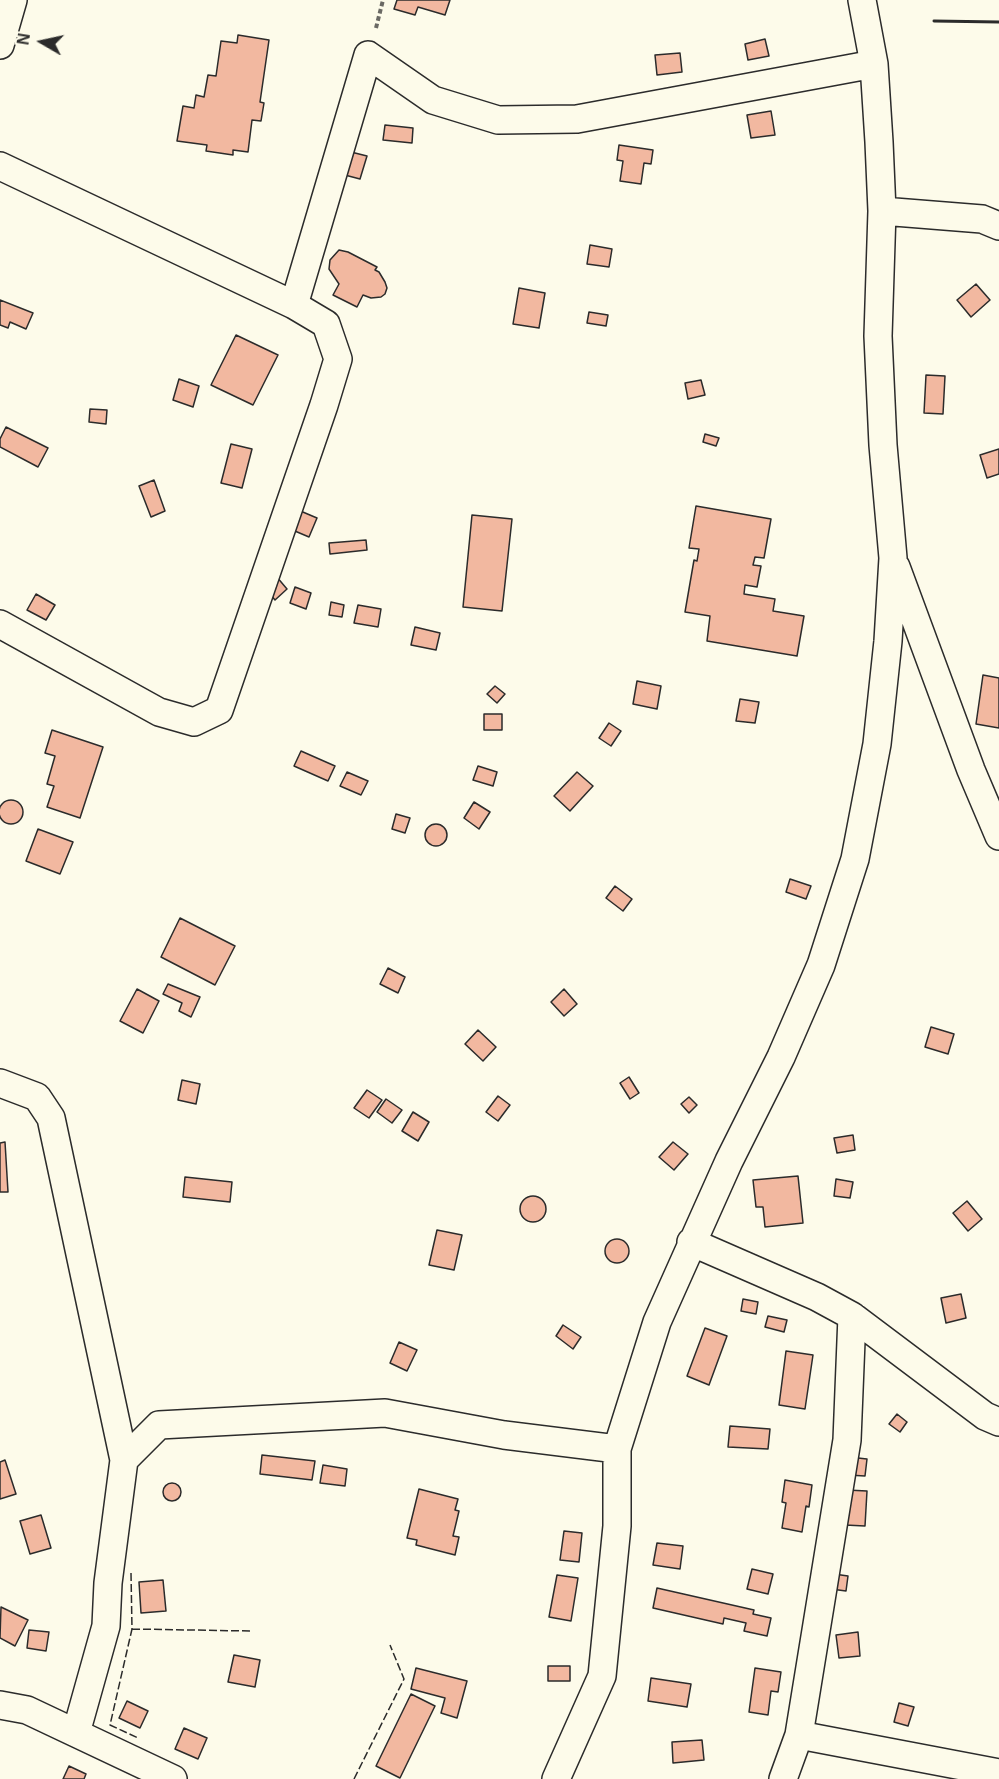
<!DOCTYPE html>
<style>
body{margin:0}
#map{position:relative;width:999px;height:1779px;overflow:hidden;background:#fdfbea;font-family:Helvetica,sans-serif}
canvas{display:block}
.north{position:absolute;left:12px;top:12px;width:60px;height:60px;-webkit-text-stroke:4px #fdfbea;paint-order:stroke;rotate:279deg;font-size:16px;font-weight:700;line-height:24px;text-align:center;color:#2b2b2b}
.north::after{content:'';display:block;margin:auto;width:21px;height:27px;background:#2b2b2b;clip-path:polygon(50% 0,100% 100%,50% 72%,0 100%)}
</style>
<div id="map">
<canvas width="999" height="1779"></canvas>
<div class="north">N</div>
</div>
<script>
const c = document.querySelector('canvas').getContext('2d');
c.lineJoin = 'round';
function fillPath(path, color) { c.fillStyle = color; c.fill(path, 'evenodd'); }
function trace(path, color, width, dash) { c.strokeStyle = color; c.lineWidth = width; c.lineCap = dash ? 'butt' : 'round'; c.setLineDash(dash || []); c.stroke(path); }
const building = new Path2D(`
 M397,0H450L445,15L418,7L415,15L394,9Z
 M238,35L269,40L260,102L264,103L261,121L252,120L248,152L233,150V155L206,151L207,145L177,141L183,106L194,108L196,95L204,97L208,75L216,76L221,41L237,43Z
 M765,39L769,56L748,60L745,44Z
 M680,53L682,72L657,75L655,55Z
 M771,111L775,135L751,138L747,115Z
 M385,125L413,128L412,143L383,140Z
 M619,145L653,150L651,164L644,163L641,184L620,181L623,161L617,160Z
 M347,151L367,156L360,179L341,174Z
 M590,245L612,249L609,267L587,264Z
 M339,250L348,252L377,267L375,270L379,272L385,282L387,288L385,294L381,297L371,298L363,295L357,307L333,295L339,284L329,269L330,260Z
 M976,284L990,300L971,317L957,300Z
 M519,288L545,293L539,328L513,324Z
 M0,300L33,313L26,329L10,322L8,328L0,325Z
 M589,312L608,315L606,326L587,323Z
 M236,335L278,355L253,405L211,385Z
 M926,375L945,376L943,414L924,413Z
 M179,379L199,386L193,407L173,400Z
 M701,380L705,395L688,399L685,383Z
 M90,409L107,410L106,424L89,422Z
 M6,427L48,448L38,467L0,447V439Z
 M705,434L719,438L716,446L703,442Z
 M231,444L252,449L242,488L221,483Z
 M999,449V474L987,478L980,455Z
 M154,480L165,511L151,517L139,486Z
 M696,506L771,519L764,558L755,557L753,565L761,566L757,587L745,585L744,594L775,599L773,611L804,616L797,656L707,641L710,616L685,612L694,560L697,561L699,549L689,548Z
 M291,507L317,518L309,537L283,526Z
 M472,515L512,519L502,611L463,607Z
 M366,540L367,550L330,554L329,543Z
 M276,576L287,589L275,600L264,587Z
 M295,587L311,593L306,609L290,603Z
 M36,594L55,605L46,620L27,610Z
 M331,602L344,605L342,617L329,615Z
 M358,605L381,609L378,627L354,623Z
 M415,627L440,633L436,650L411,645Z
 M983,675L999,678V728L976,724Z
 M637,681L661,686L657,709L633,704Z
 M495,686L505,694L497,703L487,694Z
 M740,699L759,702L755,723L736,721Z
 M484,714H502V730H484Z
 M609,723L621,731L611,746L599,738Z
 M52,730L103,747L80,818L47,807L54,786L47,784L55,756L45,753Z
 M301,751L335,766L328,781L294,766Z
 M478,766L497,772L493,786L473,780Z
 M347,772L368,781L361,795L340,786Z
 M577,772L593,786L570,811L554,796Z
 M-1 812a12 12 0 1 1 24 0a12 12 0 1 1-24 0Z
 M474,802L490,812L479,829L464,818Z
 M396,814L410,818L405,833L392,829Z
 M425 835a11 11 0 1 1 22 0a11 11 0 1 1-22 0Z
 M38,829L73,842L60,874L26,861Z
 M790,879L811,886L806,899L786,892Z
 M615,886L632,899L623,911L606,898Z
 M180,918L235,946L215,985L161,957Z
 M388,968L405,977L398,993L380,984Z
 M168,984L200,997L191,1017L179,1011L182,1003L163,994Z
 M137,989L159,1001L143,1033L120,1021Z
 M564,989L577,1004L564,1016L551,1002Z
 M931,1027L954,1034L948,1054L925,1047Z
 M478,1030L496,1047L483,1061L465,1044Z
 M629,1077L639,1093L630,1099L620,1083Z
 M182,1080L200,1084L196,1104L178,1100Z
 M367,1090L382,1100L369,1118L354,1108Z
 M498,1096L510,1105L498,1121L486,1112Z
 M689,1097L697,1105L689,1113L681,1104Z
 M386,1099L402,1110L392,1123L377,1112Z
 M413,1112L429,1122L418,1141L402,1131Z
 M853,1135L855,1150L837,1153L834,1138Z
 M5,1142L8,1192H0V1143Z
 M673,1142L688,1154L674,1170L659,1157Z
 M798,1176L803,1223L765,1227L763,1207H756L753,1180Z
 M185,1177L232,1182L230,1202L183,1197Z
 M836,1179L853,1182L850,1198L834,1196Z
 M520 1209a13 13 0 1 1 26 0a13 13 0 1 1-26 0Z
 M967,1201L982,1219L968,1231L953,1213Z
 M437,1230L462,1235L454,1270L429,1265Z
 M605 1251a12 12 0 1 1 24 0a12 12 0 1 1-24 0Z
 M961,1294L966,1318L946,1323L941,1298Z
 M743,1299L758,1302L756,1314L741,1311Z
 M768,1316L787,1320L784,1332L765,1327Z
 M563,1325L581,1337L573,1349L556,1336Z
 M705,1328L727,1336L709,1385L687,1376Z
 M399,1342L417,1350L407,1371L390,1363Z
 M786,1351L813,1355L805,1409L779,1405Z
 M897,1414L907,1422L900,1432L889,1424Z
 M730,1426L770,1429L768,1449L728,1447Z
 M262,1455L315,1461L312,1480L260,1474Z
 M849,1457L867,1459L865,1476L848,1475Z
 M5,1460L16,1494L0,1499V1462Z
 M323,1465L347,1469L345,1486L320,1483Z
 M785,1480L812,1485L809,1507L806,1506L802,1532L782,1528L786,1503L782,1502Z
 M163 1492a9 9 0 1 1 18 0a9 9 0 1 1-18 0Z
 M419,1489L458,1499L455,1510L459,1511L453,1536L459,1537L455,1555L416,1545L417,1540L407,1538Z
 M847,1490L867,1491L865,1526L845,1525Z
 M41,1515L51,1548L30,1554L20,1521Z
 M564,1531L582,1533L579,1562L560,1560Z
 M657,1543L683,1546L680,1569L653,1565Z
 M752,1569L773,1574L768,1594L747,1589Z
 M834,1574L848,1576L846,1591L831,1589Z
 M557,1575L578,1578L571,1621L549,1617Z
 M163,1580L166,1611L141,1613L139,1582Z
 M657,1588L754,1610L753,1614L771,1618L767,1636L744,1631L746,1623L724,1618L723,1624L653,1608Z
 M1,1607L28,1620L15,1646L0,1638Z
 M29,1630L49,1632L46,1651L27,1648Z
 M858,1632L860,1656L839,1658L836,1635Z
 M234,1655L260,1660L255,1687L228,1682Z
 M548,1666H570V1681H548Z
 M416,1668L467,1681L457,1718L441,1713L445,1698L411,1689Z
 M755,1668L781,1672L778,1692L771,1691L768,1715L749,1712Z
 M651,1678L691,1684L687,1707L648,1701Z
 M411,1694L435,1706L400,1778L376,1766Z
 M127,1701L148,1711L140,1728L119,1718Z
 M899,1703L914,1707L908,1726L894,1722Z
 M184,1728L207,1738L198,1759L175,1749Z
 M702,1740L704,1760L673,1763L672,1742Z
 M69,1766L86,1774L84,1779H63Z`);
const path = new Path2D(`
 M376,28L383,0`);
const street = new Path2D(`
 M0,45L13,0
 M0,166L294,305L326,324L338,359L324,405L219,710L194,722L159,712L0,624
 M882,211L982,219L999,226
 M294,305L368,55L433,100L498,120L577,119L874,64
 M896,567L971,770L999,836
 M0,1083L37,1097L51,1118L124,1460L108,1583L106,1626L76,1733
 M691,1242L817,1297L852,1316L847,1440L799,1735L783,1779
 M852,1316L985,1416L999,1422
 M124,1460L159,1425L385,1413L504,1435L617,1449
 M0,1705L27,1710L173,1779
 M799,1735L999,1773
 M556,1779L602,1676L617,1526V1449L657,1322L729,1161L781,1057L821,965L855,859L877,744L888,641L893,558L883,445L878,336L882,211L879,142L874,64L862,0`);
const fence = new Path2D(`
 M131,1573L132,1629L110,1725L138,1738
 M132,1629L250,1631
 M354,1779L404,1679L390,1645`);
const wall = new Path2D(`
 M934,21L999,22`);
fillPath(building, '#f2b8a0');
trace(building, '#2b2b2b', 1.5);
trace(street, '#2b2b2b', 30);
trace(path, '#6a6964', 4, [4.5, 3]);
trace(street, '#fdfbea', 27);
trace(fence, '#2b2b2b', 1.5, [8, 3]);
trace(wall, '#2b2b2b', 3);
</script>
